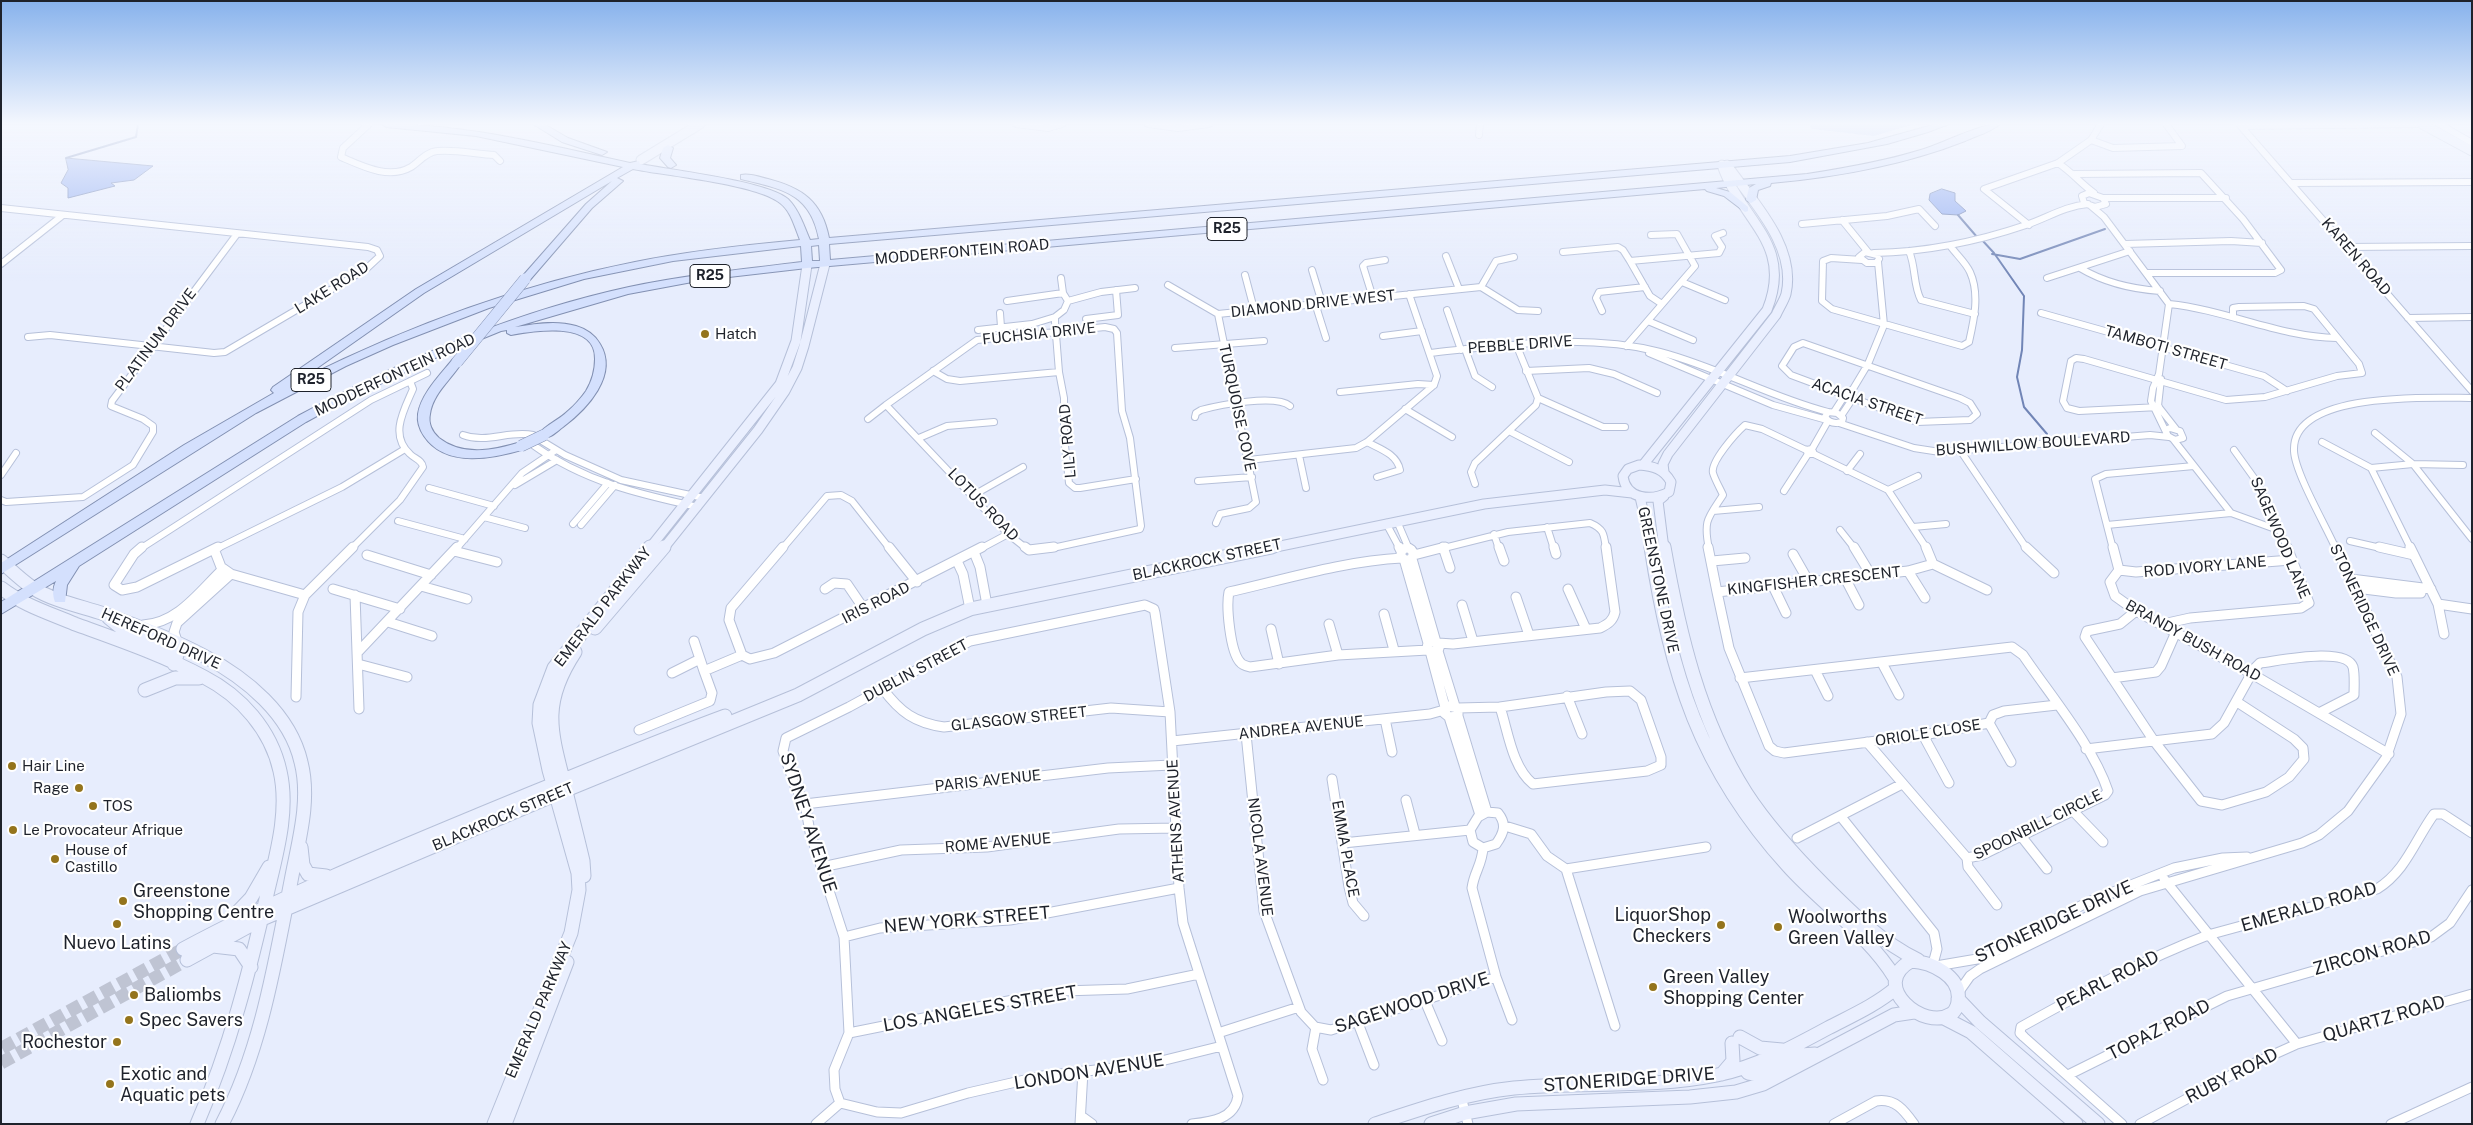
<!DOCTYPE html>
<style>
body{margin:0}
#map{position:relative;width:2473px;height:1125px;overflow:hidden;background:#e7edfd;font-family:"Public Sans",sans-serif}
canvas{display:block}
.frame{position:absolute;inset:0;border:2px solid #1e222b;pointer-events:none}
</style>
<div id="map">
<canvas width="2473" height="1125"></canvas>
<div class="frame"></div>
</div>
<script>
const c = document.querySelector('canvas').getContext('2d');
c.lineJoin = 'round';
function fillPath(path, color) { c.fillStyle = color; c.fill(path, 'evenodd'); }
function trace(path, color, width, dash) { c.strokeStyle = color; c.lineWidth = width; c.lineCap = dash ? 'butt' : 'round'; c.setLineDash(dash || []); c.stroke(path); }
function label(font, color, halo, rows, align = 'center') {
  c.font = font + ' "Public Sans",sans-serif'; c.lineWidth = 4.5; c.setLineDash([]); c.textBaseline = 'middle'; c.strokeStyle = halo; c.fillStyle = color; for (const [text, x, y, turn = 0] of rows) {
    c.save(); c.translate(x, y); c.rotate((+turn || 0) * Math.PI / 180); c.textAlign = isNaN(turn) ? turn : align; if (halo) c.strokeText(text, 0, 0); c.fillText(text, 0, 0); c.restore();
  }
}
const green = new Path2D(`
 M1809,124H1915L1874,136L1812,129Z`);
const water = new Path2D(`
 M66,158L153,166L134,180L111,183L115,186L68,198V188L61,183L68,170Z
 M1942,189L1955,193V201L1966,211L1958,215L1942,214L1929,200L1930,194Z`);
const stream = new Path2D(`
 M66,158L136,137L138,124
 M1958,215L1977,237
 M1982,240L1994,253L2024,296L2022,350L2017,377L2024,407L2047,434
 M1992,254L2020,259L2105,229`);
const secondaryTunnel = new Path2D(`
 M2,1048L183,949
 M1,1063L187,960`);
const streetFar1 = new Path2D(`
 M369,124L343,148L341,157C362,166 389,180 411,167C419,162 426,152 437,151C454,149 476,154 494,155L500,161
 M1016,124L1048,128L1062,124
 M1148,124L1178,128L1209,124
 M2239,124L2472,391
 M2439,124L2472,143
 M2241,126L2417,124
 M1479,135L1480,124
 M2091,140L2113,148L2182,146L2166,124
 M2058,163C2073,173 2080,183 2094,193
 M2075,174L2201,173L2243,219L2281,270L2275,273H2147
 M2291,183L2472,182
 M2089,193L2103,198L2106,204L2095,207L2084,203L2082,196Z
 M2103,198H2226
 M2091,206L2104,217L2169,304L2159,374L2153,388L2151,401L2165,430
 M1,208L368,247L377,250L380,256L366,269L225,352L214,353L50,335L28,337
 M1842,220L1868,252
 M1802,224L1887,216L1919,209L1935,226
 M2029,225L1984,189L2058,163L2091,140L2101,124
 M2125,244L2231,241L2262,243
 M2346,247L2472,246
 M1909,251C1916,267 1913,285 1921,300L1975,314
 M1563,252L1618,247L1623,250L1630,261
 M1874,253C1926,252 1976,242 2026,225C2047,218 2065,206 2088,204
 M1877,255L1865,252L1859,257L1867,263H1876L1879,259
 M1446,256L1459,289
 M1862,260L1831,258L1823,261L1822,301L1832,309L1962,346L1969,342C1974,320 1980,294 1970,272C1966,263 1957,255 1951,247
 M1,264L63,215
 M2080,268C2105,283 2131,289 2160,291
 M1312,270L1322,303
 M1245,275L1254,309
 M1061,278L1063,293L1068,301L1064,310L1055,317V322L1059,372L1064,398V436L1069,483L1075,488H1080L1136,479
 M2047,278L2130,251
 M1682,282L1725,300
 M1168,285L1218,314
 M1481,287L1518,310L1538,311
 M1481,287L1496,261L1514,257
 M1373,298L1363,266L1366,263L1385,260
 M1007,301L1063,293
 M1068,301L1101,292L1135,288
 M1315,303L1326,338
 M1662,304L1650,296L1630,261L1719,253L1722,247L1715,236L1723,233
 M2169,304C2227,310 2279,337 2337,338
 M1447,310L1461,350
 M1602,311L1596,298L1599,292L1645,287
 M1000,313L1001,327
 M2041,313L2264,376L2287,391
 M1218,314L1481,287
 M2408,318L2472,317
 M1086,319L1118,315L1116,290
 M1648,321L1693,340
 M978,330L1032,324L1055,317
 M1383,336L1422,331
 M1803,343L1960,398L1970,403L1977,414L1970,420L1917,422L1791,375L1782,366L1794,347Z
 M1626,346L1695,266L1677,234L1651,235
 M1175,348L1264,341
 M1465,349L1475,376L1492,387
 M1430,353C1506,345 1585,333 1660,352C1718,367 1770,397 1828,412
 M1649,353L1773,405L1827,420
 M933,371L947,379L960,381L1059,372
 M1526,371L1589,368L1614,374L1657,393
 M2161,379L2158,406L2176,429
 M1340,392L1418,384L1434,385
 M1538,398L1603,427H1625
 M886,405L1008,534L1027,549
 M886,405L977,340L1105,327L1114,329L1117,333L1122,411L1130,438L1141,526L1140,529L1048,549
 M2159,407L2079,411L2067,408L2063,401L2071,361L2076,358L2084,359L2226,400L2265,397L2337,376L2362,373L2359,364L2314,309L2304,306L2239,307L2233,308V316
 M1405,409L1452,437
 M1828,412L1837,413L1843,418L1842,422C1835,424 1829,423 1825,417Z
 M1834,412L1845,395L1853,389L1868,364L1884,325L1878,262
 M1841,416L1853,398V393
 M1195,417L1196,413L1201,410C1219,405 1276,394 1290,406
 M868,419L886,405
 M1839,423L1914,448L1940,452L2150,435L2169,437
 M2170,428L2180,431L2183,438L2175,440L2168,436L2165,430Z
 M1509,431L1569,462
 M2375,433L2413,464L2472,539
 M463,435C487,444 509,430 533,435
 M919,438L947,426L994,422
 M2173,439L2231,513L2278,530
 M542,441L565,455L621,480L704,498
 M1367,442C1380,449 1397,454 1400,470L1377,477
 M2322,442L2371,468L2411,549
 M533,445C583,481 638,494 698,507
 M1812,449L1828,421
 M1806,450L1808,454H1814
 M1806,450L1812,449L1814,454
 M1960,450L2027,549
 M2234,450L2257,482L2288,549
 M1814,454L1888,490L1927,549
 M1299,455L1306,488
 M1249,460L1356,448L1367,442L1434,385L1437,376L1409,294
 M2371,468L2413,464L2463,465
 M1847,471L1860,454
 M1,475L16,453
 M1198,481L1252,477
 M1475,484L1471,472L1475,463L1536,405L1538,398L1516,344
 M515,485L557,460
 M429,488L494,506
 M1888,490L1918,476
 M1784,491L1808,454
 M972,496L1023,467
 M1,500L6,502L83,497L133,465L153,432V426L143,419L111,406L112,401L237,234
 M1713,511L1759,507
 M484,517L525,528
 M398,521L465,539
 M1397,521L1409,549
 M1216,523L1220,514L1249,508L1256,502L1218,314
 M1386,523L1400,549
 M573,524L608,483
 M581,525L615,485
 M2107,525L2231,513
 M1547,527L1554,549
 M1913,527L1946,524
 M1840,530L1855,549
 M1494,534L1499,549
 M2350,541L2385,549
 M1443,546L1444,549
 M140,549L371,400L427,373
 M216,549L342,487L405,449
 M351,549L400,500L423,467C422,460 415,459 410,454C389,435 404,410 413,389L410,381
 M456,549L522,473L556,450
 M782,549L827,496L841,495L852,501L890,549
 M980,549L1008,534
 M1440,549L1508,532L1590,523C1604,529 1604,534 1606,549
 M1709,549C1703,520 1708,518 1723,495C1720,488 1715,480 1713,473C1710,462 1736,433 1745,425L1762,429L1806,450
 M2113,549L2095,479L2106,474L2194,466
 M2336,549C2326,526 2295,473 2294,451C2291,390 2433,398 2472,398`);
const street = new Path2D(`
 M142,547L134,554L114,585L122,590L137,587L218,547
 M889,547L917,582
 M1025,547L1029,550L1054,547
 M1399,547L1401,551
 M1443,547L1450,568
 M1499,547L1504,561
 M1554,547L1556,554
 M1708,547L1717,592L1908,571L1933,564L1926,547
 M1854,547L1871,575
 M2026,547L2054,573
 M2113,547L2119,570L2110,582L2115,596L2136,611L2252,674L2389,754
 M2379,547L2414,555
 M2410,547L2438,604L2444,634
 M1401 554a6 6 0 1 1 12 0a6 6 0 1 1-12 0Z
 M214,549L221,567L231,574L305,595
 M454,551L497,562
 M974,552L980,567L987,605
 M1793,554L1809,582
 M367,555L431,575
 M1414,555L1445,547
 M1402,558C1344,561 1286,579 1229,592C1226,606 1230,651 1240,662C1242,665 1246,666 1250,667L1338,655L1428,650
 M1404,559L1428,643
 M1412,559L1436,642
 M957,561L963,574L970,609
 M1712,561L1745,558
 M1933,564L1987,590
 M2119,570L2136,572L2291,560
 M1908,571L1925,598
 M1845,578L1859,605
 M2351,579L2431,589
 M421,586L467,599
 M1773,586L1786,613
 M2356,588L2396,593H2421
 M333,589L400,609
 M825,589L834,583L847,584L864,609
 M1568,589L1586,629
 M1717,592L1729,648L1769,746L1775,751L1784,753L1923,735L1989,723
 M355,595L359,709
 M1516,597L1529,635
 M2438,604L2472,609
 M1462,605L1473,641
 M2136,611L2120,624L2087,631L2085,637L2154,741L2201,801L2222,805L2266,792L2289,777L2304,759L2303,748L2294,739L2237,702
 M1384,614L1394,650
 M388,622L432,636
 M1329,624L1338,655
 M2163,624L2190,618L2301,608L2309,603L2287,547
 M143,625C178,623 199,592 223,569
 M1271,629L1279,664
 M177,641L174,632L177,623L231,574
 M694,641L704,671
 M1433,641L1440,645L1438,651H1430L1427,648L1428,643Z
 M1438,643L1453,644L1600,628C1608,624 1613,621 1615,612L1606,547
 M1430,651L1445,707
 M1438,651L1455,706
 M357,653L457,547
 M742,655L729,620L731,608L783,547
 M742,655L750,659L774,653L982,547
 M1882,663L1899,695
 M358,664L407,677
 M1815,670L1828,696
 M672,673L700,659
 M1740,678L2012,647L2023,655C2050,695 2093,746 2108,791L2105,795L1982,855L1967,858L1867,742
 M2112,678L2156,672L2161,666L2176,632
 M883,689C900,712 915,723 944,727L1111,708L1170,712
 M1630,691L1641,700L1661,757V765L1647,771L1533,784C1512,767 1508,731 1500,707L1606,692Z
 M1567,696L1582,734
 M296,697L298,612L305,595L353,547
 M1448,706L1458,708V716L1449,717L1444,713Z
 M1458,708L1500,707
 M1458,716L1487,812
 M1449,717L1480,815
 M1385,719L1392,752
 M639,730L710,701L712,693L704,671L742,655
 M1246,734L1264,911L1301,1012L1315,1027L1331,1030L1496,977
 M1923,735L1949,783
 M1172,741L1430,714L1444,710
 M2086,749L2212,734L2224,723L2254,669L2260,663C2278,661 2346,646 2353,667C2355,675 2354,687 2354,695L2319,713
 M2011,762L1989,723L1993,715L2004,711L2057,705
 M1332,779L1349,887L1353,903L1364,916
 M1406,800L1415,834
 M805,804L1108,768L1172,765
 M2073,811L2103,842
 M1487,812L1498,813C1507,824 1504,833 1496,844L1483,848L1473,842L1470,830L1478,817Z
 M1842,818L1934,933L1937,949L1933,964
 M1505,826L1531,834L1547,856L1566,869L1615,1026
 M2021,836L2047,869
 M1797,838L1902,784
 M1343,843L1470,830
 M1483,848C1482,865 1474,872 1472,888L1496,977L1512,1020
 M1967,858L1968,867L1997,905
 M822,867L901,850L987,847L1119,829L1176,828
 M1566,869L1706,847
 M2164,879L2297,1044
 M844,937L880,928L1010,920L1179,888
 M1936,966L1983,958L2088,902L2174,868L2223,858L2247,857
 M1958,993L1970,976L1980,969L2140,891L2302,843L2319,835L2348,811L2386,758L2401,714L2397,677L2336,547
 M1425,1001L1442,1041
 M1358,1023L1374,1065
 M1316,1027L1312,1049L1323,1080
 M849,1033L1038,995L1063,991L1127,989L1199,974
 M1218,1033L1299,1007
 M2068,1075L2227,996L2431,937L2450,923L2472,890
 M1461,1096L1468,1124
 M840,1103L835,1089L834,1070L849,1033L844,937L810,832L805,804L795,786L783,751L786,738L849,707L970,641L1145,605L1154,609L1155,613L1170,712L1179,888L1183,923L1238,1096C1235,1119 1211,1122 1192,1124
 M840,1103L877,1112L901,1113L968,1093L1042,1076L1149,1064L1222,1046
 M1081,1116L1092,1124
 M816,1124L840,1103
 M1080,1124L1083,1071
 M1834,1124L1876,1101C1895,1098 1904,1110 1914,1124
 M2122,1124L2024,1037L2020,1033L2021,1027C2082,993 2143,960 2208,935L2377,889C2406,871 2415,840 2434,814H2443L2472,833
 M2140,1124L2248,1066L2297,1044L2472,994
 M2391,1124L2472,1087`);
const secondaryFar1 = new Path2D(`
 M2422,124L2472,151
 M641,160L700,124
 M1639,465C1653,466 1664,469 1671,482L1669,492C1652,501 1626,500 1623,476L1628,469Z
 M1643,465L1767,310C1794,243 1741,221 1722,165
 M1664,472L1663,464L1668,454L1776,315C1779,308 1784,301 1786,294C1797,246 1752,201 1727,165
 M1640,497L1652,549
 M649,549L780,384L796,341L807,265
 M663,549L758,430L785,391L797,368L804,346L825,264
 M1266,549L1484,504L1605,490L1632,493
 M1664,549L1658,501L1664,496`);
const secondary = new Path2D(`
 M1651,547C1671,675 1699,768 1788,866C1822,904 1868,934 1895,978
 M1664,547C1679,632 1699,719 1746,793C1768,827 1796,857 1824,885C1853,914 1881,942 1918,960
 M1,561C11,570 21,580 33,588C54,601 80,606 104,614C138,626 172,639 204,656C246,678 290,714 301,762C311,801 298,843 291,881C275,963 261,1050 222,1124
 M1,588C23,605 49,613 75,624C119,640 163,655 204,677C241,696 271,730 280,771C289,810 277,852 268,890C250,970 230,1048 197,1124
 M109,618L125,631L177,655L174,664
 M595,628L664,547
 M575,652C542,702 550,729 564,783C570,809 577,835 583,861L584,876
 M145,690L175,678H199
 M301,847L303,865L308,874L326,876
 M231,919L251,898L269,867
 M213,946L239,949L251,967
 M183,949C278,898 377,857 476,816C559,782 641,747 725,716
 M187,960L262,919L566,790L798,695L923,629L970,609L1272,547
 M1911,961C1931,962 1962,976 1958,1001C1958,1005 1955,1012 1951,1014C1924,1032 1868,985 1911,961Z
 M1958,999L1980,1022L2098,1124
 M1944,1018L1971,1032L2076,1124
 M1740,1037L1760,1048L1782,1050
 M1745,1068L1748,1073L1755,1074L1801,1055L1815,1054
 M1722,1074L1733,1061L1732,1043
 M494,1124L571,933L579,890L578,873L549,770L539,723L540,705L554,668L650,547
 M505,1124L567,962
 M1375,1124C1420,1109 1466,1093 1514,1088C1581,1081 1650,1089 1717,1075C1756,1067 1793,1047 1828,1028C1851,1016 1876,1005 1896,988
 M1431,1124L1465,1113L1516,1104L1690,1097L1736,1092L1763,1084L1894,1015L1914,1012`);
const primary = new Path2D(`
 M382,124C466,124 548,145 630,163L639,161L640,164C671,170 767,181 788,199C799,210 804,226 810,240L819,239C810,192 781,189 741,179V175C749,173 760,177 768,179C802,188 822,201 829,238L1790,156L1868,143L1936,124H1949L1928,132L1887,144L1790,162L829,244L830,260L1807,174C1846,168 1886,161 1924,149C1943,143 1982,123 2000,124C1991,132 1976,136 1965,141C1904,165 1837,177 1771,183L1770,186L1758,190L1756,200L1751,203L1746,200L1749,188L1756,184L1716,188L1730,192L1748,207V211L1745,212L1724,196L1707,191L1705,189L807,268L703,280L628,294L515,327C535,324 556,320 576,326C586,329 595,335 600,344C619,375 587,409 563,427C556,432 549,440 540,438L538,435C545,425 559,420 568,411C574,406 581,398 586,391C592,381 595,370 595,359C596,320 533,331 511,335L507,333V330L501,331L435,358L348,399L306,422L79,566L67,585L65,602H55C52,594 53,588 56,581L1,614V602L298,416C402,360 513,312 629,287C686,275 744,269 802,262L801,246L673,261L584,279L489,308L393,345L346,366L256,413L1,574V563L184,445L274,393L271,390L273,387L416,289L623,167L476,136L386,127ZM633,169C667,176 757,184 780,203C791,211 795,228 800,240C745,245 689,251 635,262C518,285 406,327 300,380L424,293L612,181L586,204L520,279L525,282L529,281L592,208L623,181L617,178ZM819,245L820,261H812L811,246Z
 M533,124H544L568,138L607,152L602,155L562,142Z
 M668,145L673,148L670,158L676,165L671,168L668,167L660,158L663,148Z
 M457,358L462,362C452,379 433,393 430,414C428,423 432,432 439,438C463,457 495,450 521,442L525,443L527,446L525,449C495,458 446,469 424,436C420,430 417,422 418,414C421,394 440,375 453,359Z`);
const primaryBridge = new Path2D(`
 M457,362L525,279
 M521,446L544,435`);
const markers = [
 [705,334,5,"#94741c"],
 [12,766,5,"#94741c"],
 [79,788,5,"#94741c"],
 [93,806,5,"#94741c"],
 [13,830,5,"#94741c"],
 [55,859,5,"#94741c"],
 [123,901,5,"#94741c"],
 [117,924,5,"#94741c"],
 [1721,925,5,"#94741c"],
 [1778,927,5,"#94741c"],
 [1653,987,5,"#94741c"],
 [134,995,5,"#94741c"],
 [129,1020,5,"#94741c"],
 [117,1042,5,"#94741c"],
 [110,1084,5,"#94741c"]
];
const shields = [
 [1227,229,40],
 [710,276,40],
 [311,380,40]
];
const shieldNames = [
 ["R25",1227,229],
 ["R25",710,276],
 ["R25",311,380]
];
const streetNames = [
 ["MODDERFONTEIN ROAD",962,252,-5],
 ["KAREN ROAD",2356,257,49],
 ["LAKE ROAD",332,288,-32],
 ["DIAMOND DRIVE WEST",1313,304,-6],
 ["FUCHSIA DRIVE",1039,334,-6],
 ["PLATINUM DRIVE",156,340,-53],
 ["PEBBLE DRIVE",1520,345,-4],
 ["TAMBOTI STREET",2166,348,16],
 ["MODDERFONTEIN ROAD",395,375,-25],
 ["ACACIA STREET",1867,402,19],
 ["TURQUOISE COVE",1237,408,78],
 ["LILY ROAD",1068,441,-95],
 ["BUSHWILLOW BOULEVARD",2033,444,-4],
 ["LOTUS ROAD",983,505,46],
 ["SAGEWOOD LANE",2280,538,67],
 ["BLACKROCK STREET",1207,560,-12],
 ["ROD IVORY LANE",2205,567,-5],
 ["GREENSTONE DRIVE",1658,580,78],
 ["KINGFISHER CRESCENT",1814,581,-6],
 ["IRIS ROAD",876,603,-27],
 ["EMERALD PARKWAY",603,607,-52],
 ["STONERIDGE DRIVE",2364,610,65],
 ["HEREFORD DRIVE",161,639,24],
 ["BRANDY BUSH ROAD",2193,641,29],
 ["DUBLIN STREET",916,671,-28],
 ["GLASGOW STREET",1019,719,-6],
 ["ANDREA AVENUE",1301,728,-6],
 ["ORIOLE CLOSE",1928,733,-9],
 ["PARIS AVENUE",988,781,-6],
 ["BLACKROCK STREET",503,817,-23],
 ["ATHENS AVENUE",1176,821,-93],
 ["SPOONBILL CIRCLE",2038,825,-26],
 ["ROME AVENUE",998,843,-5],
 ["EMMA PLACE",1345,849,80],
 ["NICOLA AVENUE",1260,857,83],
 ["EMERALD PARKWAY",539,1010,-67]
];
const poiNames = [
 ["Hatch",715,334],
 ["Hair Line",22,766],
 ["Rage",69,788,"right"],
 ["TOS",103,806],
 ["Le Provocateur Afrique",23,830],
 ["House of",65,850],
 ["Castillo",65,867]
];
const nearStreetnames = [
 ["SYDNEY AVENUE",808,823,72],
 ["EMERALD ROAD",2309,907,-16],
 ["NEW YORK STREET",967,920,-5],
 ["STONERIDGE DRIVE",2054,922,-25],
 ["ZIRCON ROAD",2372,953,-16],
 ["PEARL ROAD",2108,981,-27],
 ["SAGEWOOD DRIVE",1412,1003,-18],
 ["LOS ANGELES STREET",980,1009,-10],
 ["QUARTZ ROAD",2384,1019,-16],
 ["TOPAZ ROAD",2159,1030,-27],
 ["LONDON AVENUE",1089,1072,-9],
 ["RUBY ROAD",2232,1076,-27],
 ["STONERIDGE DRIVE",1629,1080,-4]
];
const nearPoinames = [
 ["Greenstone",133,891],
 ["Shopping Centre",133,912],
 ["LiquorShop",1711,915,"right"],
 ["Checkers",1711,936,"right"],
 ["Woolworths",1788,917],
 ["Green Valley",1788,938],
 ["Nuevo Latins",117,943,"center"],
 ["Green Valley",1663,977],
 ["Shopping Center",1663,998],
 ["Baliombs",144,995],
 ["Spec Savers",139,1020],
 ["Rochestor",107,1042,"right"],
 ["Exotic and",120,1074],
 ["Aquatic pets",120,1095]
];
fillPath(green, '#becef4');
fillPath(water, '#95aff2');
trace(water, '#7185b6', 1);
trace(stream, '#7185b6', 2);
trace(secondaryTunnel, '#bfc4d3', 13, [13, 6]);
trace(streetFar1, '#b6c0d9', 8);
trace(street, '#b6c0d9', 11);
trace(secondaryFar1, '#b6c0d9', 11);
trace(secondary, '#b6c0d9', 15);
trace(primary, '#8290b2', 2);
trace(streetFar1, '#fff', 6);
trace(street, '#fff', 9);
trace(secondaryFar1, '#eaeffe', 9);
trace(secondary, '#eaeffe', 13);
fillPath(primary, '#d4e0fd');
trace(primaryBridge, '#8290b2', 12, []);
trace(primaryBridge, '#d4e0fd', 11);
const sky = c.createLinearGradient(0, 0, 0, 281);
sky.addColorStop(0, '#87b2ec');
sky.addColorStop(0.44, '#f4f7fe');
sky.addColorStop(1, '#f4f7fe00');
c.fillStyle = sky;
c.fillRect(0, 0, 2473, 281);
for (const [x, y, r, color] of markers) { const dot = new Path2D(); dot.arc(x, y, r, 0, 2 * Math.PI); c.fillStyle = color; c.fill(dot); trace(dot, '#fff', 2); }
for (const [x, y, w] of shields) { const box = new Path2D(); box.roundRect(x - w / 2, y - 11.5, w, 23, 4); c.fillStyle = '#fff'; c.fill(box); trace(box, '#1e222b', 1); }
label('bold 14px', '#1e222b', null, shieldNames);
label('15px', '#1e222b', '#fff', streetNames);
label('15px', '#1e222b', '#fff', poiNames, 'left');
label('18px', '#1e222b', '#fff', nearStreetnames);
label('18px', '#1e222b', '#fff', nearPoinames, 'left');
</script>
